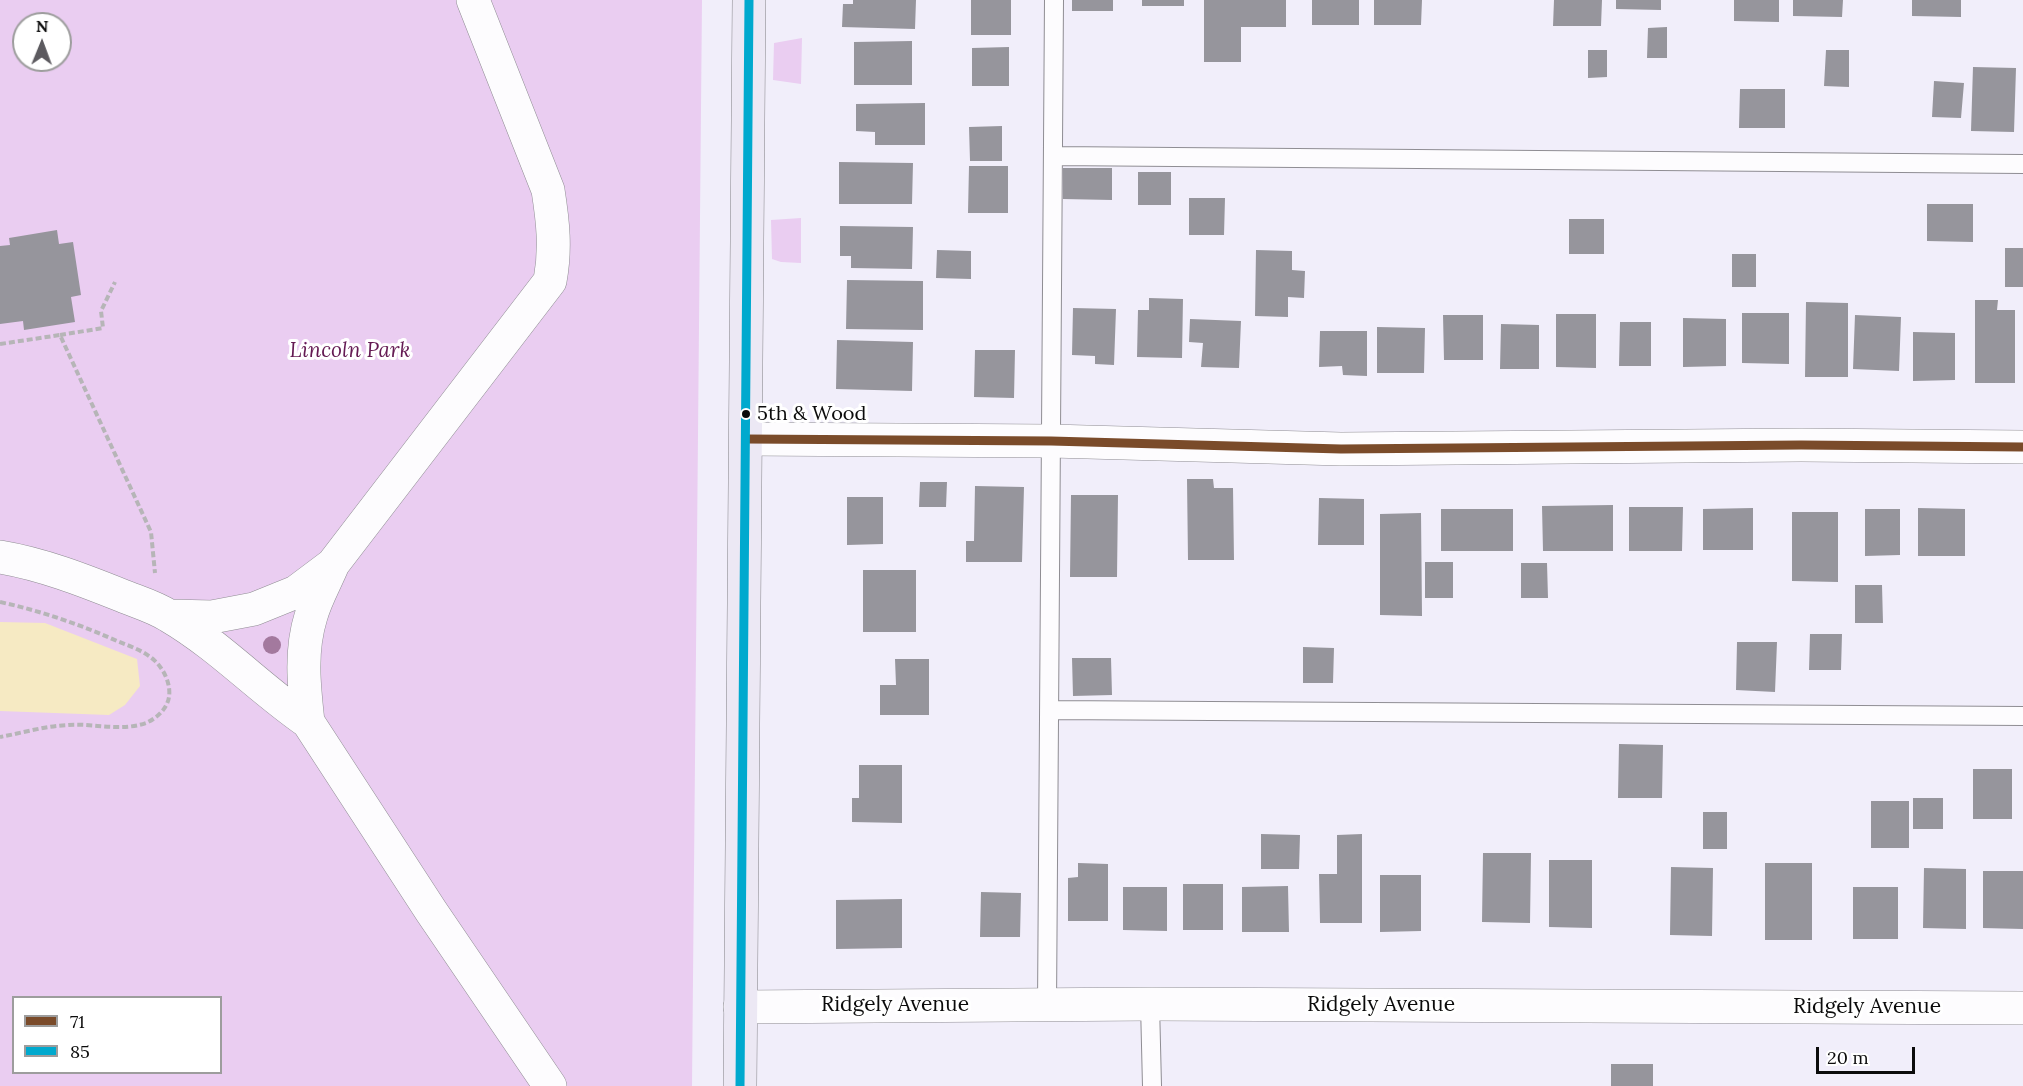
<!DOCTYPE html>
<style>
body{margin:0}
#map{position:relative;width:2023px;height:1086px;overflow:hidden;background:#f1eefa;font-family:Lora,serif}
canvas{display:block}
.legend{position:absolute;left:12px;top:996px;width:210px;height:78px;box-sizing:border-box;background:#fff;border:2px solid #9d9d9d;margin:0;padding:8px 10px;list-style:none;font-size:18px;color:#0b0b0b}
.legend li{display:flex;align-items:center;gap:12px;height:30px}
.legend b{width:30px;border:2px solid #9d9d9d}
.north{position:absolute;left:12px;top:12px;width:60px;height:60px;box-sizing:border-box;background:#fff;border:2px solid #9d9d9d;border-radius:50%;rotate:1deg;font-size:16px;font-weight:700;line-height:24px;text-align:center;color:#0b0b0b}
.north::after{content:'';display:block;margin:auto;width:21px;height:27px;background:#5c5a5f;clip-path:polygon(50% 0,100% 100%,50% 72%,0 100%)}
.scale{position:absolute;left:1816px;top:1047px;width:99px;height:27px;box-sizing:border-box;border:3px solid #0b0b0b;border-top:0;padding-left:8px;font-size:18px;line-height:21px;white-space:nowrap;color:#0b0b0b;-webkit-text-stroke:4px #fff;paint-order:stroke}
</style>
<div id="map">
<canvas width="2023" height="1086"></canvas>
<ul class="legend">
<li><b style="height:8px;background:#7a4b2a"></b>71</li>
<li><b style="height:8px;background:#00a9ce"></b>85</li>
</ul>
<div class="north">N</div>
<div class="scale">20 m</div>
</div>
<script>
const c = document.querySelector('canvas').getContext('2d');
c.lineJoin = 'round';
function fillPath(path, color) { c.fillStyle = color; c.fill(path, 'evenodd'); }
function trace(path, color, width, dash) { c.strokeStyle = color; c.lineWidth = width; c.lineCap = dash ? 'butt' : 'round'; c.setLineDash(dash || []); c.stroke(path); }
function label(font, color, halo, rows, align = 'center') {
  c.font = font + ' Lora,serif'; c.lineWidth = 6; c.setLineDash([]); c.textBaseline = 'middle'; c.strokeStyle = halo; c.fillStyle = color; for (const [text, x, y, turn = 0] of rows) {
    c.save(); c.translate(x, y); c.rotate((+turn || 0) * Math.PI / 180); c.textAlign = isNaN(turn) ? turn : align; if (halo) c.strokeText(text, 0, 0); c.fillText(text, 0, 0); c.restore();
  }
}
const green = new Path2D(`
 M0,0H702L692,1086H0ZM24,24H60V60H24ZM14,998H220V1072H14Z
 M802,38L801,84L773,80L774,43Z
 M801,218V263L781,262L772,259L771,220Z`);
const water = new Path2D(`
 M0,622L45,623L137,659L140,686L125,705L109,715L0,711Z`);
const building = new Path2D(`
 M853,0H916L915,29L842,27L843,4H853Z
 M971,0H1011V35H971Z
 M1072,0H1113V11H1072Z
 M1142,0H1184V6H1142Z
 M1204,0H1286V27H1241V62H1204Z
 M1312,0H1359V25H1312Z
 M1374,0H1422L1421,25H1374Z
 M1554,0H1602L1601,26H1553Z
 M1616,0H1661V10L1616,9Z
 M1734,0H1779V22L1734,21Z
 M1793,0H1843L1842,17L1793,16Z
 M1912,0H1961V17L1912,16Z
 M1667,27V58H1647L1648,28Z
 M912,41V85H854V42Z
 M1009,47V86H972V48Z
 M1588,50H1607V77L1588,78Z
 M1826,50H1849V87L1824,86Z
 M1973,67L2016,68L2014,132L1971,131Z
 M1934,81L1964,83L1961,118L1932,117Z
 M1740,89H1785V128H1739Z
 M925,103V145H875V132L856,131V104Z
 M1002,126V161H970L969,127Z
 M839,162L913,163L912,204H839Z
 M969,166H1008V213H968Z
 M1063,168H1112V200L1063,199Z
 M1138,172H1171V205H1138Z
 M1189,198H1225L1224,235H1189Z
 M1927,204H1973V242L1927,241Z
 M1569,219H1604V254H1569Z
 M840,226L913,227L912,269L851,268V256H840Z
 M57,230L59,244L73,242L81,295L71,297L75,322L24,330L23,321L0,324V246L10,245L9,238Z
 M2005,248H2023V287H2005Z
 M937,250L971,251V279L936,278Z
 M1256,250L1292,251V270L1305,271L1304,298L1288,297V317L1255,316Z
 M1732,254H1756V287H1732Z
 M847,280L923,281V330L846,329Z
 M1149,298L1183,299L1182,358L1137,357L1138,310H1149Z
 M1975,300H1998L1997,310H2015V383H1975Z
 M1806,302L1848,303V377H1805Z
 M1073,308L1116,309L1114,365L1095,364V356L1072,355Z
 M1742,313H1789V364L1742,363Z
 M1556,314H1596V368L1556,367Z
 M1443,315H1483V360H1444Z
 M1855,315L1901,317L1899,371L1853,369Z
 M1683,318L1726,319V366L1683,367Z
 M1190,319L1241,321L1239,368L1201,367L1203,343L1189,342Z
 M1620,322H1651V366H1619Z
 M1501,324L1539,325V369H1500Z
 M1377,327L1425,328L1424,373H1377Z
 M1320,331H1367V376L1343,375L1342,366L1319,367Z
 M1913,332L1955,333V380L1913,381Z
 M837,340L913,342L912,391L836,389Z
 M975,350H1015L1014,398L974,397Z
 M1187,479H1213L1214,488H1233L1234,560H1188Z
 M920,482H947L946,507H919Z
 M975,486L1024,487L1022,562H966V541H974Z
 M1071,495H1118L1117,577H1070Z
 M847,497H883V544L847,545Z
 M1319,498L1364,499V545H1318Z
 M1613,505V551H1543L1542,506Z
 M1629,507H1683L1682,551H1629Z
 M1753,508V550H1703V509Z
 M1918,508L1965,509V556H1918Z
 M1441,509H1513V551H1441Z
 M1865,509H1900V555L1865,556Z
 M1792,512H1838V582L1792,581Z
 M1421,513L1422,616L1380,615V514Z
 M1425,562H1453V598H1425Z
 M1521,563H1547L1548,598H1521Z
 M863,570H916V632H863Z
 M1855,585H1882L1883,623H1855Z
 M1810,634H1842L1841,670H1809Z
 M1737,642H1777L1775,692L1736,690Z
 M1303,647L1334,648L1333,683H1303Z
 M1072,658H1111L1112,695L1073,696Z
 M895,659H929V715H880V685H896Z
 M1619,744L1663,745L1662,798H1618Z
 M859,765H902V823L852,822V798H859Z
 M1973,769H2012V819H1973Z
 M1913,798H1943V829H1913Z
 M1871,801H1909V848H1871Z
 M1703,812H1727V849H1703Z
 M1261,834L1300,835L1299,869H1261Z
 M1362,834V923H1320L1319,874H1337V835Z
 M1483,853H1531L1530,923L1482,922Z
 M1549,860H1592V928L1549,927Z
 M1078,863L1108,864V921H1068V878L1078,877Z
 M1765,863H1812V940H1765Z
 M1671,867L1713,868L1712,936L1670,935Z
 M1924,868L1966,869V929L1923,928Z
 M1983,871H2023V929L1983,928Z
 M1380,875H1421V931L1380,932Z
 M1183,884H1223V930H1183Z
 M1288,886L1289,932H1242V887Z
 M1123,887H1167V931L1123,930Z
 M1853,887H1898V939H1853Z
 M981,892L1021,893L1020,937H980Z
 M902,899V948L836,949V900Z
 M1611,1064H1653V1086H1611Z`);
const path = new Path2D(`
 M60,335L103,328L101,311L115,282
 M0,344L60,335L151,532L155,573
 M0,602C41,611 79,624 117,641C130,646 144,651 154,660C164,669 171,684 169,697C167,709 157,718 146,723C120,732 94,723 68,725C45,726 22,733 0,737`);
const service = new Path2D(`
 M1054,156L2023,164
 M1049,710L2023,716
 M1047,1004L1054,0
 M1150,1004L1152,1086`);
const minor = new Path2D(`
 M746,439L1051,441L1341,449L1801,445L2023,447
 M0,557C42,564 83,580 123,596C138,602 155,607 169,616C220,646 260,689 308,722L431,911L550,1086
 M170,616L212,617L254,609L296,592L332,565
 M308,722C304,686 300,651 311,616C316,598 326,581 333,564L550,281C556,249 553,222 548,190L473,0
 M740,1007L1150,1004L2023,1008`);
const secondary = new Path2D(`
 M740,1086L749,0`);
const bus1 = new Path2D(`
 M746,439L1051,441L1341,449L1801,445L2023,447`);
const bus2 = new Path2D(`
 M740,1086L749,0`);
const trees = [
 [272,645]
];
const markers = [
 [746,414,5,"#0b0b0b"]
];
const busNames = [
 ["5th & Wood",757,414]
];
const parkNames = [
 ["Lincoln Park",350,351]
];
const streetNames = [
 ["Ridgely Avenue",895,1005],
 ["Ridgely Avenue",1381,1005],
 ["Ridgely Avenue",1867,1007]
];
fillPath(green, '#eacdf1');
fillPath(water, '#f6eac3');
fillPath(building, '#96959c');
trace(service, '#8f8d93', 20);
trace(minor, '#8f8d93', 34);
trace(secondary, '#858489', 34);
trace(path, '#b6b5b7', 4, [6, 3]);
trace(service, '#fdfcfe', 18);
trace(minor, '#fdfcfe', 33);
trace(secondary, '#ece8f4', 33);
trace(bus1, '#7a4b2a', 9);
trace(bus2, '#00a9ce', 9);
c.fillStyle = '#a3799e';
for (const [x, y] of trees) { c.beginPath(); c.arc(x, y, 9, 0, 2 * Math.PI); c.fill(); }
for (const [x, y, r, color] of markers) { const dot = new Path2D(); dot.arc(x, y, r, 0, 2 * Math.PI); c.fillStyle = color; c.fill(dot); trace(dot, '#fff', 2); }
label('20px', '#0b0b0b', '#fff', busNames, 'left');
label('italic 21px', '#641a53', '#fff', parkNames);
label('21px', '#0b0b0b', '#fff', streetNames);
</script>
